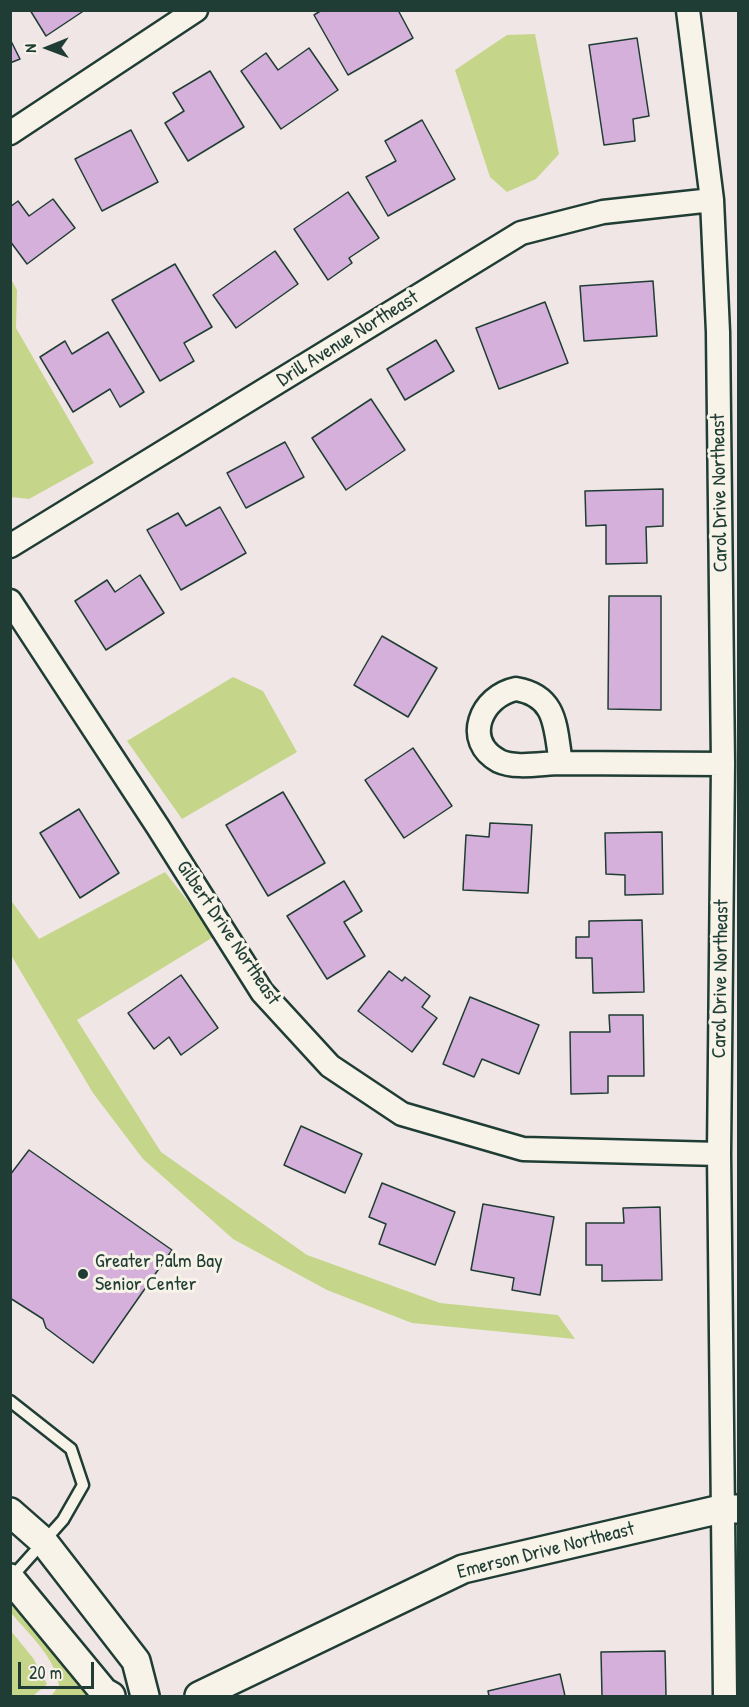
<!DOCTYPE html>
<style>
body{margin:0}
#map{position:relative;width:749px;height:1707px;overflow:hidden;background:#f0e6e5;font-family:"Patrick Hand",sans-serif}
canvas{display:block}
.frame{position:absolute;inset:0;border:12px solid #1f3d34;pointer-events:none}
.north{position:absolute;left:18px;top:18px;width:60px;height:60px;-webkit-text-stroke:4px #f7f3e8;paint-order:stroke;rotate:269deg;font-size:16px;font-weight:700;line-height:24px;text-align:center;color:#1f3d34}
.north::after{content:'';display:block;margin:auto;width:21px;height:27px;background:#1f3d34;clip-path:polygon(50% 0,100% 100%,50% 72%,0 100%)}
.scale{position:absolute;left:18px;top:1662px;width:76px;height:27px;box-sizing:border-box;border:3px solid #1f3d34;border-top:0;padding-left:8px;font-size:18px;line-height:21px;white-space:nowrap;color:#1f3d34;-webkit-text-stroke:4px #f7f3e8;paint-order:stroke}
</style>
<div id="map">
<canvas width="749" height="1707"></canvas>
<div class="frame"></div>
<div class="north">N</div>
<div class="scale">20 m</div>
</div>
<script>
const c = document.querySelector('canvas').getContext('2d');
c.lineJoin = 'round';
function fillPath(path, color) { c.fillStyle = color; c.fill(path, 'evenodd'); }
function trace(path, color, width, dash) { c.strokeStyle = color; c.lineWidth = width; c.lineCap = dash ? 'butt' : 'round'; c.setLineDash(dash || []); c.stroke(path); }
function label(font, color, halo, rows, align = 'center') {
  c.font = font + ' "Patrick Hand",sans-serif'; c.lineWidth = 6; c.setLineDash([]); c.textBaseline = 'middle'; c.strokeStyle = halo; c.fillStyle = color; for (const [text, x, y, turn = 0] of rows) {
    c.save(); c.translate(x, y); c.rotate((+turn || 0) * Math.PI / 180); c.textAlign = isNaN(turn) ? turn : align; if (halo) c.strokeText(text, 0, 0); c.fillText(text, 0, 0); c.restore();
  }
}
const green = new Path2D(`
 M535,34L559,154L536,179L507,192L490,177L455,70L507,35Z
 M11,279L17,290L16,328L94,463L29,499L11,497Z
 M233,677L263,691L297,752L182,819L127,741Z
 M165,872L215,936L77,1020L161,1152L307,1255L440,1303L558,1315L575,1339L412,1323L327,1290L233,1239L143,1159L93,1093L11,955L10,899L39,939Z
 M11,1600L89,1696H51L59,1686C56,1658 28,1633 11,1613Z
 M11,1631L33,1658L47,1684L33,1696H11Z`);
const building = new Path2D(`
 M30,10H85L46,36Z
 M322,10H398L413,38L348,75L314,15Z
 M637,38L649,116L633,119L635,141L604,145L589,45Z
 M10,39L20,59L10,63Z
 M309,48L338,90L281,129L241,71L266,53L278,70Z
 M210,71L244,127L188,161L165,123L184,111L173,93Z
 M422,120L455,179L388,216L366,177L396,161L385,141Z
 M131,130L158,182L102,211L75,159Z
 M348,192L379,238L349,258L352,263L328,280L294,229Z
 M53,199L75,228L27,264L10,241V207L18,201L29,216Z
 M275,251L298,284L236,328L213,295Z
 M175,264L212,327L184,343L194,361L160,381L112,300Z
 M653,281L657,336L584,341L580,286Z
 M545,302L568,363L499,389L476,328Z
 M108,332L144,392L120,407L110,389L73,412L40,357L65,341L72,354Z
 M436,340L454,371L405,400L387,369Z
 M371,399L405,450L346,490L312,438Z
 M285,442L304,477L246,508L227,473Z
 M663,489V526L646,527L647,563L606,564V525L586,526L585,491Z
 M220,507L246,553L181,590L147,530L178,513L186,526Z
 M140,575L164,613L106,650L75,601L107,580L115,592Z
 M609,596H661V710L608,709Z
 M382,636L437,668L408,717L354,685Z
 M413,748L452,806L404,838L365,780Z
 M283,792L325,863L268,896L226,825Z
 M79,809L119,873L80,898L40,833Z
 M490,823L532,825L528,893L463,890L466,835L489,837Z
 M662,832L663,894L625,895V875L606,874L605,833Z
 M344,881L362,911L344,922L365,956L327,979L287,916Z
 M642,920L644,992L593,993L592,958H576V937H589V921Z
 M389,971L402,981L405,977L430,996L422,1007L437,1018L412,1052L358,1011Z
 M181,975L218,1028L181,1055L169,1037L154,1049L128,1013Z
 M470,997L539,1025L519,1074L482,1059L474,1077L443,1064Z
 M609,1015H643L644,1076H608V1093L571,1094L570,1032H610Z
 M301,1126L362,1154L345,1193L284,1165Z
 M29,1150L172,1250L93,1363L46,1328L43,1319L10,1298V1175Z
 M382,1183L455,1212L435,1265L379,1244L386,1224L369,1217Z
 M483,1204L554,1217L540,1295L512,1290L514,1278L471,1270Z
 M660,1207L662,1280L602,1281V1265H586V1223H624L623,1208Z
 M665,1651L666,1696H602L601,1652Z
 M560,1674L565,1696H489L488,1691Z`);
const service = new Path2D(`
 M10,1401L71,1449L83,1485L63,1520L11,1578`);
const minor = new Path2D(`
 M688,10L712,200L718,332L723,764L719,1154L725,1696
 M10,133L196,10
 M10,546L521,233L603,212L712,200
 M10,601L158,827L262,992L330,1066L402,1114L523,1149L719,1154
 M516,689C558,696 555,729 561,763C543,763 516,769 499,761C462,741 481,696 516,689Z
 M561,763L723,764`);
const tertiary = new Path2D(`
 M10,1512L43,1541L136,1661L145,1696
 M10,1578L104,1692L111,1696
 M199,1696L463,1569L721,1509H738`);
const markers = [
 [83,1274,6,"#1f3d34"]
];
const streetNames = [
 ["Drill Avenue Northeast",348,339,-32],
 ["Carol Drive Northeast",720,493,-91],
 ["Gilbert Drive Northeast",228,933,56],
 ["Carol Drive Northeast",721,979,-89],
 ["Emerson Drive Northeast",546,1551,-14]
];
const poiNames = [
 ["Greater Palm Bay",95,1262],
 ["Senior Center",95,1285]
];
fillPath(green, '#c5d68a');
fillPath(building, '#d5b0da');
trace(building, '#1f3d34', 1.5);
trace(service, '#1f3d34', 15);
trace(minor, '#1f3d34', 27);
trace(tertiary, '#1f3d34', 32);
trace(service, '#f7f3e8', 10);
trace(minor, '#f7f3e8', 22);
trace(tertiary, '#f7f3e8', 27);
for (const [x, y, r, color] of markers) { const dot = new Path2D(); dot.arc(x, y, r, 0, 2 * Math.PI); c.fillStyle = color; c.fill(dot); trace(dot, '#f7f3e8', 2); }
label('20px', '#1f3d34', '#f7f3e8', streetNames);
label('20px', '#1f3d34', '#f7f3e8', poiNames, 'left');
</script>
